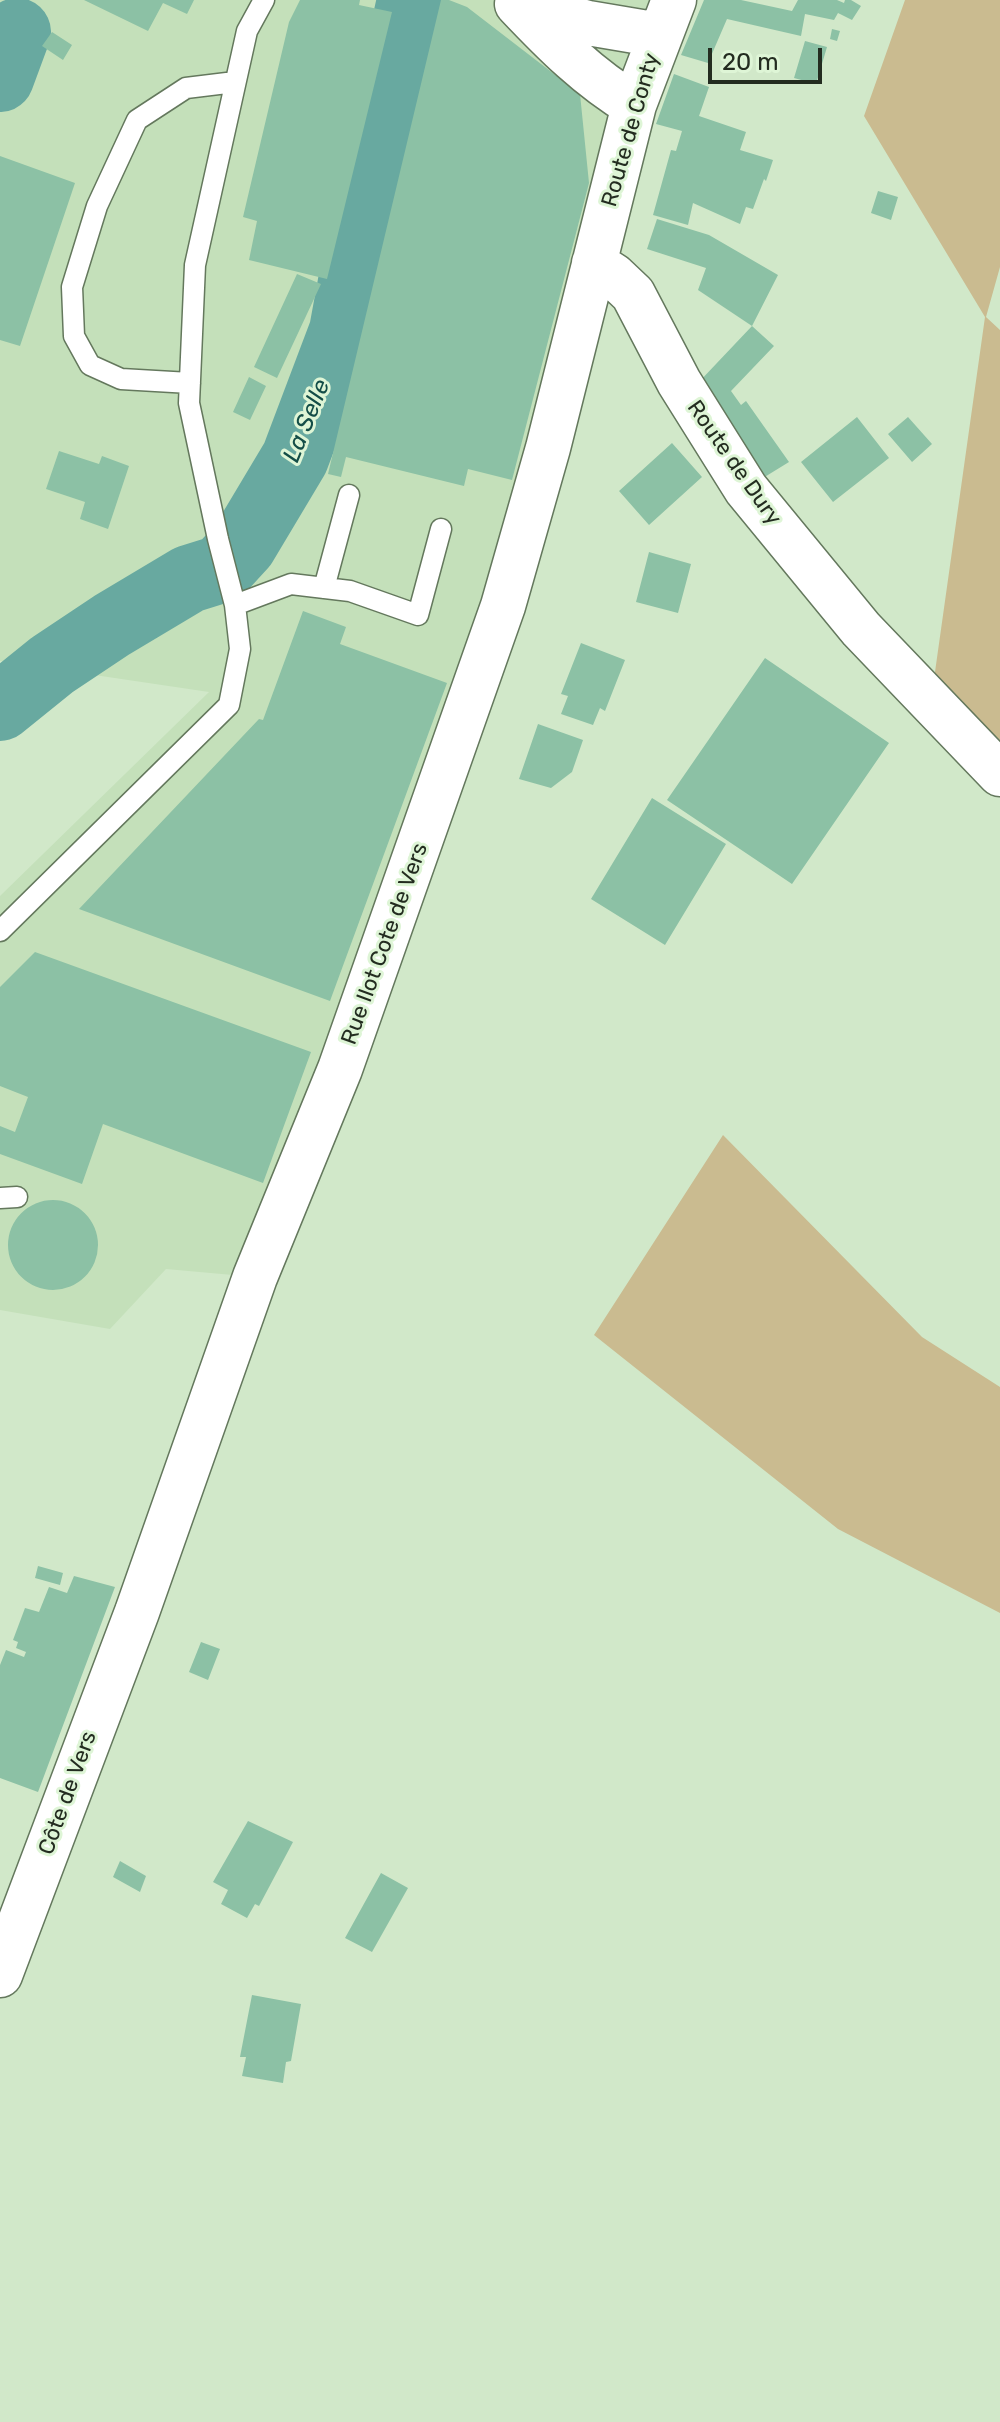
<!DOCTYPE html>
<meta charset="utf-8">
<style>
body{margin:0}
#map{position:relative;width:1000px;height:2422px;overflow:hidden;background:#d1e8c9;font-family:Rubik,sans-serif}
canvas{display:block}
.scale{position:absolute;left:708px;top:48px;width:114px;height:36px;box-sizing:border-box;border:4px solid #232c20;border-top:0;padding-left:10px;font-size:24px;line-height:28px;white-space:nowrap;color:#232c20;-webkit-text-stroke:6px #def5d6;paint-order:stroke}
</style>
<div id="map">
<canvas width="1000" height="2422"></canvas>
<div class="scale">20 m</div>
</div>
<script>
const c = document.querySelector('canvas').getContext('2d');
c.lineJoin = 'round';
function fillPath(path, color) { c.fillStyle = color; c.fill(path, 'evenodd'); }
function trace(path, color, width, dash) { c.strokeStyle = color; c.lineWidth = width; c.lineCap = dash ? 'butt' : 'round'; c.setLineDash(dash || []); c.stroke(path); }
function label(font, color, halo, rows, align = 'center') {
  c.font = font + ' Rubik,sans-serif'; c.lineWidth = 6; c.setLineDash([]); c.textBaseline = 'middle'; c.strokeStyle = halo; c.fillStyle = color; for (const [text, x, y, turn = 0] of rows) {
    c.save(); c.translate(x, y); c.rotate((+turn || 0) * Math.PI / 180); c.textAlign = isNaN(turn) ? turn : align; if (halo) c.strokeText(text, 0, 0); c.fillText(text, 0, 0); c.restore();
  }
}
const built = new Path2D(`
 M0,0H674L548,448L255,1277L166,1269L110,1329L0,1310V896L209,692L0,661Z`);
const green = new Path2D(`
 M905,0H1000V267L986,317L1000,330V740L934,679L985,317L864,116Z
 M723,1135L922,1337L1000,1387V1613L838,1529L594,1335Z`);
const river = new Path2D(`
 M0,78L17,32
 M0,707L52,665L112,625L189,579L221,569L243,545L295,458L343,331L368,195L411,0`);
const building = new Path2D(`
 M84,0H194L187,14L163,3L148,31Z
 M300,0H360L359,5L392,12L327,279L249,260L257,221L243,217L289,22Z
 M441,0H449L467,7L580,94L589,183L512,480L468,469L464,486L346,457L341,477L328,474Z
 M704,0H741L792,11L798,0H837L844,3L845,0H851L861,6L852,20L838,13L834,20L805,14L801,36L727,19L708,63L681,55Z
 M832,29L840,31L837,41L830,39Z
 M52,32L72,45L63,60L42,46Z
 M805,41L827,47L816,84L794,78Z
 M674,74L709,87L699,116L746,132L740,150L773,160L766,181L764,179L753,209L746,207L740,224L693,203L688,225L653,215L671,150L676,151L682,131L656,124Z
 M0,156L75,183L20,346L0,340Z
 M878,191L898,197L891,220L871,213Z
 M657,219L709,235L778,275L752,326L774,346L731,391L741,405L746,401L789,462L763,478L698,383L752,326L698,290L706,268L647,249Z
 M297,274L321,284L277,378L254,367Z
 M249,377L266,386L250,420L233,412Z
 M857,417L889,458L833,502L801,462Z
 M908,417L932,444L912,462L888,434Z
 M672,443L702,477L649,525L619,491Z
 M59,451L99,464L102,456L129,466L108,529L80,519L85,502L46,489Z
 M649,552L691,564L678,613L636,602Z
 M303,611L346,627L340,644L447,683L330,1001L79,909L259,719L263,720Z
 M581,643L625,660L605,711L600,708L593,725L561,714L568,696L561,694Z
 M765,658L889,743L792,884L667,800Z
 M538,724L583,740L572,772L551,788L519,779Z
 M652,798L726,844L665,945L591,899Z
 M35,952L311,1052L263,1183L103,1124L82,1184L0,1154V1126L15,1132L28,1097L0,1086V987Z
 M8 1245a45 45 0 1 1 90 0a45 45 0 1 1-90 0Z
 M38,1566L63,1573L60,1585L35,1578Z
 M74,1576L115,1587L38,1792L0,1778V1665L6,1650L24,1657L26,1652L16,1648L18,1642L13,1640L25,1608L39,1612L49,1587L67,1593Z
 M201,1642L220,1649L208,1680L189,1672Z
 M248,1821L293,1842L259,1906L255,1904L247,1918L221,1904L228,1890L213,1882Z
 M120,1861L146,1876L140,1892L113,1877Z
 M381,1873L408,1888L372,1952L345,1938Z
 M252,1995L301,2004L291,2061L286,2062L283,2083L242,2076L246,2057H240Z`);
const service = new Path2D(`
 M190,383L121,379L90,365L74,336L72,287L97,206L137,120L186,88L235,82
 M324,588L349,495
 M235,605L291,584L350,591L418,615L441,529
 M0,931L229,705L240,649L235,605L218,539L189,403L195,265L247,31L264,0
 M0,1198L17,1197`);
const tertiary = new Path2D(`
 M517,4L588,23L659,35
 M518,5C554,43 589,78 634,105
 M594,263L614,276L633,294L679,382L746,489L861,629L1000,774
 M0,1975L137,1612L255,1277L340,1069L503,606L548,448L634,105L674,0`);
const streetNames = [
 ["Route de Conty",631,130,-74],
 ["Route de Dury",734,463,55],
 ["Rue Ilot Cote de Vers",385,944,-70],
 ["Côte de Vers",68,1793,-70]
];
const waterNames = [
 ["La Selle",307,421,-68]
];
fillPath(built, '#c4e0ba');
fillPath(green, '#cabb90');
trace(river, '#68a9a0', 68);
fillPath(building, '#8cc1a5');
trace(service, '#64785d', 23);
trace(tertiary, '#64785d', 47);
trace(service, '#fff', 20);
trace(tertiary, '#fff', 44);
label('22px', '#232c20', '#def5d6', streetNames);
label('italic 24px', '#134d47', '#def5d6', waterNames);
</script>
